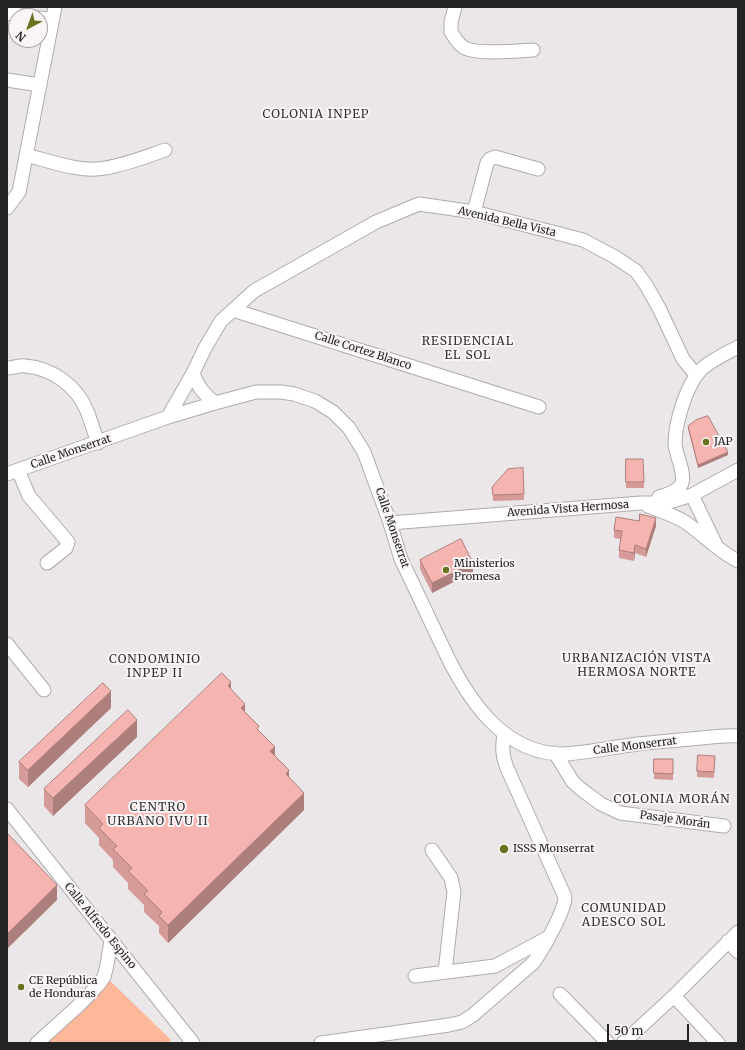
<!DOCTYPE html>
<meta charset="utf-8">
<style>
body{margin:0}
#map{position:relative;width:745px;height:1050px;overflow:hidden;background:#ebe7e9;font-family:Merriweather,serif}
canvas{display:block}
.frame{position:absolute;inset:0;border:8px solid #242324;pointer-events:none}
.north{position:absolute;left:8px;top:8px;width:40px;height:40px;box-sizing:border-box;background:#f9f5f6;border:1px solid #a4a1a2;border-radius:50%;rotate:221deg;font-size:11px;font-weight:700;line-height:16px;text-align:center;color:#242324}
.north::after{content:'';display:block;margin:auto;width:14px;height:18px;background:#67731e;clip-path:polygon(50% 0,100% 100%,50% 72%,0 100%)}
.scale{position:absolute;left:607px;top:1024px;width:82px;height:18px;box-sizing:border-box;border:2px solid #242324;border-top:0;padding-left:5px;font-size:12px;line-height:14px;white-space:nowrap;color:#242324;-webkit-text-stroke:3px #f9f5f6;paint-order:stroke}
</style>
<div id="map">
<canvas width="745" height="1050"></canvas>
<div class="frame"></div>
<div class="north">N</div>
<div class="scale">50 m</div>
</div>
<script>
const c = document.querySelector('canvas').getContext('2d');
c.lineJoin = 'round';
function fillPath(path, color) { c.fillStyle = color; c.fill(path, 'evenodd'); }
function trace(path, color, width, dash) { c.strokeStyle = color; c.lineWidth = width; c.lineCap = dash ? 'butt' : 'round'; c.setLineDash(dash || []); c.stroke(path); }
function label(font, color, halo, rows, align = 'center') {
  c.font = font + ' Merriweather,serif'; c.lineWidth = 4; c.setLineDash([]); c.textBaseline = 'middle'; c.strokeStyle = halo; c.fillStyle = color; for (const [text, x, y, turn = 0] of rows) {
    c.save(); c.translate(x, y); c.rotate((+turn || 0) * Math.PI / 180); c.textAlign = isNaN(turn) ? turn : align; if (halo) c.strokeText(text, 0, 0); c.fillText(text, 0, 0); c.restore();
  }
}
const green = new Path2D(`
 M101,972L171,1040L168,1043H33Z`);
const minor = new Path2D(`
 M455,7L451,22V32C454,37 458,43 463,47C474,55 518,51 533,50
 M7,13L26,16
 M40,18L52,20
 M7,80L40,85
 M26,155C50,161 81,173 105,168C125,165 145,157 165,150
 M7,208L19,192L55,7
 M474,212L487,163L490,159L495,157L538,169
 M233,310L539,407
 M7,368C13,368 20,365 25,366C52,368 77,386 87,411C91,421 94,432 98,443
 M193,373C197,386 204,394 215,403
 M168,417L193,373L205,348L221,321L254,291L376,222L419,204L474,212L564,235L583,240L615,257L636,271L646,285L659,308L683,359L696,375
 M18,470L29,496L68,542L66,548L47,563
 M7,474L168,417L215,403L256,392H281L294,394L315,401L333,412L349,428L364,452L390,523L401,559L448,658C471,704 506,754 563,754C588,753 613,747 638,744C655,742 672,741 690,739C706,738 722,735 738,736
 M692,495L715,543
 M659,497C667,494 679,492 682,483C685,471 676,456 675,444C675,423 687,381 704,367C714,359 727,353 738,347
 M648,506C660,511 674,515 685,522C703,534 719,552 738,561
 M390,523L641,503H666L692,495L738,470
 M7,644L44,690
 M555,753L573,782L582,790L601,804L620,813L724,826
 M7,809L193,1043
 M432,850L451,878L454,892L445,972
 M728,941L738,952
 M415,976L495,966L549,937
 M560,994L608,1043
 M674,996L718,1043
 M37,1043L79,1005L99,984L104,977L107,965L111,941
 M321,1043L449,1025L462,1022L473,1015L533,963C542,951 565,911 565,897L507,768C502,755 502,747 504,734
 M623,1043L674,996L738,932`);
const wall = new Path2D(`
 M688,426L728,455L698,468L688,429Z
 M626,459H643L644,488H626Z
 M523,468L524,500L493,501L492,487Z
 M656,526L646,557L635,553L634,561L619,558V550L621,539L614,538V530Z
 M420,560L473,572L432,593L420,569Z
 M231,689L245,712L259,731L289,777L304,810L168,943L159,933V926L144,912V905L128,889V883L113,867V860L99,845V838L85,823V805Z
 M111,708L28,787L19,779V762Z
 M137,737L53,816L44,806V789Z
 M715,756L714,778L697,777V771Z
 M654,759H673V780L654,779Z`);
const shadedWall = new Path2D(`
 M728,452V455L698,468V465Z
 M656,518V526L646,557V549Z
 M635,545V553L634,561V553Z
 M473,563V572L432,593V583Z
 M231,682V700L228,686Z
 M111,691V708L28,787V770Z
 M245,704V721L241,708Z
 M137,720V737L53,816V798Z
 M275,747V765L270,751Z
 M289,770V788L286,774Z
 M304,793V810L168,943V925Z
 M57,885V900L7,949V934Z`);
const building = new Path2D(`
 M708,416L728,452L698,465L688,426L696,420Z
 M626,459H643L644,482H626Z
 M523,468L524,494L493,495L492,487L508,469Z
 M640,514L656,518L646,549L635,545L634,553L619,550L622,531L614,530L616,517L639,521Z
 M461,539L473,563L432,583L420,560Z
 M222,673L231,682L228,686L245,704L241,708L259,726L257,729L275,747L270,751L289,770L286,774L304,793L168,925L159,916L162,912L144,894L148,891L128,871L132,868L113,849L117,846L99,828L103,824L85,805Z
 M103,683L111,691L28,770L19,762Z
 M128,710L137,720L53,798L44,789Z
 M698,755L715,756L714,772L697,771Z
 M654,759H673V774L654,773Z
 M7,833L57,885L7,934Z`);
const markers = [
 [706,442,4,"#67731e"],
 [446,570,4,"#67731e"],
 [504,849,5,"#67731e"],
 [21,987,4,"#67731e"]
];
const streetNames = [
 ["Avenida Bella Vista",507,222,13],
 ["Calle Cortez Blanco",363,351,18],
 ["Calle Monserrat",71,452,-19],
 ["Avenida Vista Hermosa",568,509,-4],
 ["Calle Monserrat",392,528,71],
 ["Calle Monserrat",635,746,-7],
 ["Pasaje Morán",675,820,8],
 ["Calle Alfredo Espino",100,926,51]
];
const poiNames = [
 ["JAP",714,442],
 ["Ministerios",454,564],
 ["Promesa",454,577],
 ["ISSS Monserrat",513,849],
 ["CE República",29,981],
 ["de Honduras",29,994]
];
const neighbourhoodNames = [
 ["COLONIA INPEP",316,115],
 ["RESIDENCIAL",468,342],
 ["EL SOL",468,356],
 ["URBANIZACIÓN VISTA",637,659],
 ["HERMOSA NORTE",637,673],
 ["CONDOMINIO",155,660],
 ["INPEP II",155,674],
 ["COLONIA MORÁN",672,800],
 ["CENTRO",158,808],
 ["URBANO IVU II",158,822],
 ["COMUNIDAD",624,909],
 ["ADESCO SOL",624,923]
];
fillPath(green, '#fcb899');
trace(minor, '#afabac', 15);
trace(minor, '#fff', 13);
fillPath(wall, '#d49b98');
fillPath(shadedWall, '#ac7e7c');
fillPath(building, '#f6b4b1');
trace(building, '#ac7e7c', 1);
for (const [x, y, r, color] of markers) { const dot = new Path2D(); dot.arc(x, y, r, 0, 2 * Math.PI); c.fillStyle = color; c.fill(dot); trace(dot, '#f9f5f6', 1.5); }
label('11px', '#242324', '#f9f5f6', streetNames);
label('11px', '#242324', '#f9f5f6', poiNames, 'left');
c.letterSpacing = '1px';
label('12px', '#343132', '#f9f5f6', neighbourhoodNames);
c.letterSpacing = '0px';
</script>
